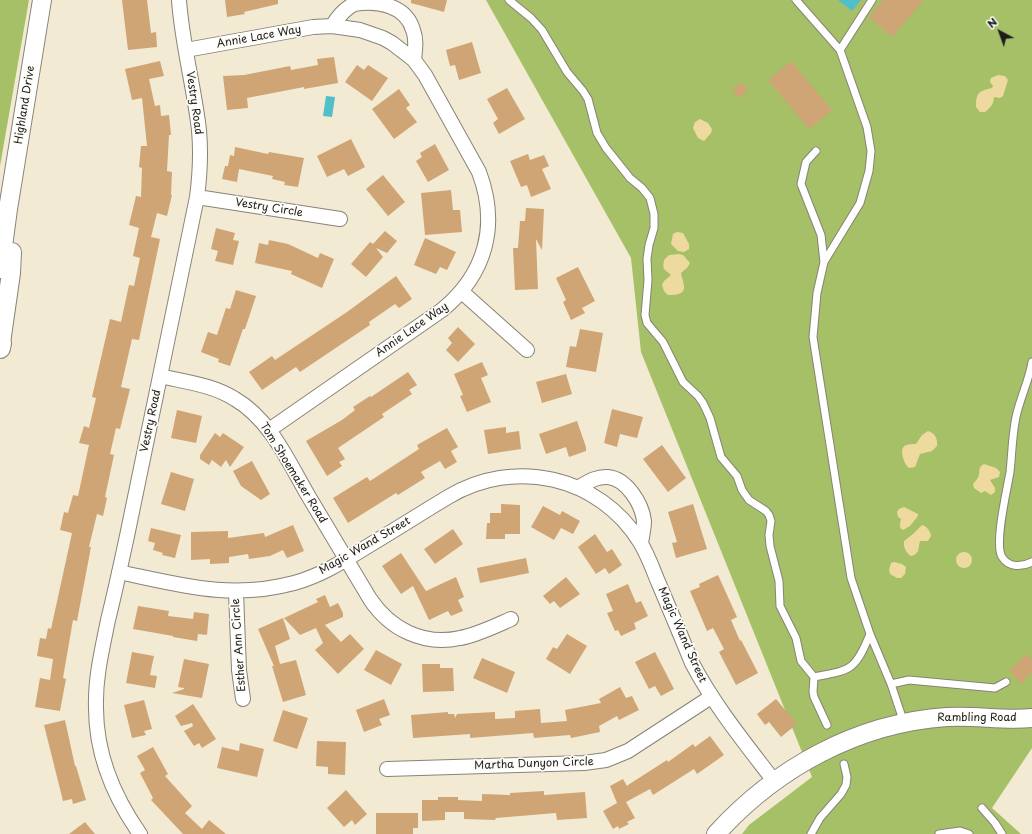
<!DOCTYPE html>
<style>
body{margin:0}
#map{position:relative;width:1032px;height:834px;overflow:hidden;background:#f3ead3;font-family:"Playpen Sans",sans-serif}
canvas{display:block}
.north{position:absolute;left:980px;top:12px;width:40px;height:40px;-webkit-text-stroke:3px #fdfcf7;paint-order:stroke;rotate:319deg;font-size:11px;font-weight:700;line-height:16px;text-align:center;color:#1c1c1c}
.north::after{content:'';display:block;margin:auto;width:14px;height:18px;background:#1c1c1c;clip-path:polygon(50% 0,100% 100%,50% 72%,0 100%)}
</style>
<div id="map">
<canvas width="1032" height="834"></canvas>
<div class="north">N</div>
</div>
<script>
const c = document.querySelector('canvas').getContext('2d');
c.lineJoin = 'round';
function fillPath(path, color) { c.fillStyle = color; c.fill(path, 'evenodd'); }
function trace(path, color, width, dash) { c.strokeStyle = color; c.lineWidth = width; c.lineCap = dash ? 'butt' : 'round'; c.setLineDash(dash || []); c.stroke(path); }
function label(font, color, halo, rows, align = 'center') {
  c.font = font + ' "Playpen Sans",sans-serif'; c.lineWidth = 3.5; c.setLineDash([]); c.textBaseline = 'middle'; c.strokeStyle = halo; c.fillStyle = color; for (const [text, x, y, turn = 0] of rows) {
    c.save(); c.translate(x, y); c.rotate((+turn || 0) * Math.PI / 180); c.textAlign = isNaN(turn) ? turn : align; if (halo) c.strokeText(text, 0, 0); c.fillText(text, 0, 0); c.restore();
  }
}
const green = new Path2D(`
 M0,0H29L0,166Z
 M486,0H1032V748L992,808L1021,834H742L749,825L812,777L641,352L631,258Z`);
const sand = new Path2D(`
 M998,75L1005,76L1008,80L1003,96L1000,98L994,97C994,104 990,108 985,112H980L976,107C976,92 979,91 992,88L993,86L990,82L991,78Z
 M700,119L708,123L712,129L711,133L704,141L698,138L693,128L695,122Z
 M677,232L683,233L689,244V249L684,252L678,251L671,244L673,234Z
 M679,254L683,255L690,263L687,268L681,273C684,287 690,295 668,295L664,291L662,285L664,281L671,275C665,269 662,271 664,260L669,255Z
 M928,431C935,433 938,439 937,446L932,451L920,454L915,467L909,468C904,464 898,448 906,445C909,444 914,444 916,444L922,435Z
 M984,464L996,468L1000,472L999,477L990,480L995,488V492L991,495L985,491L981,493L974,488L973,484C975,481 978,479 979,475C980,470 978,467 984,464Z
 M904,507L918,514V516L910,526L903,530C898,527 900,525 901,519L898,517L897,512L899,509Z
 M923,525C927,527 931,532 931,536L928,541H920C918,548 920,554 911,556C906,553 903,547 904,541L913,534L921,526Z
 M956 560a8 8 0 1 1 16 0a8 8 0 1 1-16 0Z
 M894,562L902,564L906,567L905,574L901,578H897L890,574L889,570L891,563Z`);
const water = new Path2D(`
 M838,0H861L852,11Z
 M326,96L335,97L332,117L323,116Z`);
const building = new Path2D(`
 M122,0H147L151,33L156,32L157,47L128,50Z
 M225,0H278V4L244,12L245,14L227,17Z
 M411,0H447L444,12L411,3Z
 M883,0H924L892,37L869,17Z
 M472,42L481,73L459,80L455,65L450,66L446,50Z
 M334,57L338,83L304,89V87L247,98L248,108L227,110L223,76L244,75L290,66L291,70L318,65L317,59Z
 M160,61L164,76L149,79L155,106L160,105L161,116L169,115L171,135H169L167,171L172,172L171,195H172L167,216L157,213L151,237L160,239L139,340L132,339L121,387L130,389L120,429L116,428L110,454L114,455L105,497L107,498L103,516L97,514L89,547H91L77,621L73,620L63,678L66,679L60,711L35,707L40,678L50,680L53,659L37,656L40,638L46,639L48,628L51,629L72,533L60,530L64,512L68,513L73,495L78,496L89,445L79,443L84,426L89,428L96,398L92,397L110,319L121,322L129,285L134,286L140,258L133,256L139,228L129,225L136,196L141,197L142,168L139,167L141,146H147L142,98L132,100L125,69Z
 M791,61L832,110L809,129L768,80Z
 M357,65L364,70L368,65L388,78L372,101L345,82Z
 M741,82L748,90L739,98L732,90Z
 M507,88L525,119L499,134L493,123L498,119L487,99Z
 M399,89L410,105L406,108L417,122L394,139L372,109Z
 M351,139L365,167L348,176L344,169L327,177L317,156Z
 M435,144L449,170L428,182L416,161L422,157L420,153Z
 M235,147L268,154L269,152L304,158L298,187L284,185L285,182L272,179L273,176L239,169L237,182L222,179L225,166H228L230,155L234,156Z
 M528,154L530,160L544,155L549,166L542,169L551,189L531,197L527,185L521,187L510,161Z
 M383,175L405,202L388,216L366,189Z
 M451,190L453,210H460L462,232L425,235L421,193Z
 M526,208L544,209L542,250L536,239L538,289L515,290L513,248H518L520,221H525Z
 M216,228L235,233L233,240L239,241L233,265L215,261L218,251L211,249Z
 M385,231L397,241L387,253L376,248L383,257L366,277L351,264L370,242L373,244Z
 M425,238L456,252L447,270L440,267L436,274L414,265Z
 M269,240L288,244L318,258L320,253L334,259L322,288L291,274L292,271L255,263L259,243L268,245Z
 M578,267L595,301L582,308L585,313L571,320L563,302L566,300L556,278Z
 M396,276L412,299L399,308L395,304L369,322L370,325L300,372L296,367L262,390L249,372L272,356L275,360L347,312Z
 M236,290L256,296L245,329H243L230,366L218,362L219,359L201,352L208,332L217,335L226,308L230,309Z
 M458,327L475,344L458,362L446,350L452,343L448,338Z
 M580,329L603,333L596,372L566,367L570,346L576,347Z
 M482,362L488,375L481,378L491,402L467,412L460,396L463,395L454,374Z
 M408,372L417,385L409,390L412,394L382,414L384,417L338,448L345,459L339,462L342,466L327,476L306,441L342,420L355,410L353,407L370,396L371,397Z
 M566,374L572,394L542,403L536,382Z
 M612,409L643,417L637,438L620,434L617,447L604,443Z
 M177,410L202,416L196,443L171,438Z
 M577,421L586,447V451L569,457L566,447L546,454L539,434Z
 M506,427V433L519,431L521,449L488,454L484,430Z
 M447,428L458,447L451,451L457,462L445,469L440,461L421,472L425,478L398,495L396,493L348,523L333,498L367,477L370,481L419,449L417,445Z
 M215,433L220,437L223,433L244,447L230,467L226,460L221,467L212,460L209,465L200,459V455Z
 M662,445L686,478L668,492L643,459Z
 M252,461L270,494L261,500L241,486L233,471Z
 M171,472L194,479L185,511L161,504Z
 M501,504L520,505V534H505V539H486L487,523H490V513H501Z
 M693,504L707,549L676,558L672,543L677,542L668,512Z
 M543,506L560,515L562,511L580,521L573,534L561,528L554,540L531,527Z
 M293,525L304,551L287,558L283,550L270,556L249,559L248,554L229,557V563L210,564V559L191,560V532L228,531V538L264,533L265,537Z
 M151,528L181,535L175,558L162,555L163,553L153,550L155,543L148,541Z
 M453,529L463,544L435,564L424,549Z
 M595,534L607,552L612,549L622,565L609,574L605,568L596,574L578,547Z
 M401,553L426,591L456,577L464,597L458,600L463,611L451,616L448,611L429,620L413,586L401,594L382,566Z
 M526,558L529,573L480,583L477,568Z
 M718,575L737,617L731,620L740,641L741,640L758,673L736,685L719,652L724,649L713,628L707,631L690,591L700,587L699,584Z
 M566,577L580,594L560,608L554,601L550,604L543,596Z
 M628,584L636,603L641,601L648,616L634,623L636,629L621,636L618,630L615,631L607,613L613,611L606,594Z
 M325,595L330,607L338,603L343,613V617L325,625L341,642L350,634L364,649L338,674L315,650L323,643L316,628L300,635L284,618L318,602L316,599Z
 M138,606L169,611L168,616L193,619L194,612L209,614L207,635L198,634L197,641L173,637V636L133,629Z
 M283,618L290,639L275,646L280,664L296,660L306,695L283,702L272,666H274L258,629Z
 M567,634L587,646L570,674L546,659L553,647L557,649Z
 M376,650L402,664L391,685L364,670Z
 M132,652L154,656L150,675L157,676L155,688L126,683Z
 M655,652L674,689L661,696L655,686L649,689L635,662Z
 M1026,654L1032,660V672L1021,684L1009,671Z
 M482,658L515,672L507,693L473,678Z
 M184,659L209,664L202,698L172,693L184,689V688L178,687Z
 M422,664H440V668H453L454,691L423,692Z
 M620,687L626,698L632,696L639,710L619,720L617,716L599,726L600,732L571,738L570,735L534,738L533,733L470,738V734L413,738L411,715L448,712V714H454L455,718L457,714L495,712V719L515,718V711L540,709L541,723L567,721L565,710L601,703L599,699Z
 M384,699L390,715L379,719L382,725L364,732L356,710Z
 M776,699L797,724L781,737L769,722L765,725L757,714Z
 M144,700L152,729L144,731L146,735L132,738L124,705Z
 M193,704L216,739L202,748L199,743L194,746L184,731L193,726L192,723L181,726L175,716Z
 M283,710L308,718L297,749L273,741Z
 M65,720L75,766H76L86,800L73,804L72,799L63,801L44,725Z
 M710,736L724,755L697,774L694,769L653,795L650,789L626,802L635,818L627,822L629,824L619,829L618,826L613,829L603,811L617,803L610,786L623,779L627,786L628,785L667,760L668,762L693,744L695,747Z
 M317,741L346,742L345,775L328,774V767L316,766Z
 M240,743L264,749L257,777L217,768L222,747L239,751Z
 M153,747L168,774L165,776L192,806L185,813L202,829L209,820L226,834H183L151,800L153,798L140,773L145,770L137,756Z
 M346,790L367,814L355,825L352,820L344,827L327,808Z
 M544,791V795L585,792L587,818L557,820L556,813L496,818L495,820L464,819V812H445V820L422,821V800H438V797H458V800L482,801V794L510,795V793Z
 M376,813H418V828H413V834H376Z
 M85,822L95,834H69Z`);
const service = new Path2D(`
 M509,0L531,18L542,30L567,72L583,91L588,99L597,133L606,148L630,178L642,188L650,198L654,214V228L649,245L647,259L648,280L645,315L647,323L663,342L683,382L698,396L703,403L710,418L721,457L737,476L742,490L749,500L766,511L769,515L771,521L769,535L770,546L779,581L780,606L796,638L801,661L814,677L813,692L814,697L827,725
 M796,0L840,50L867,127L871,151L869,171L860,203L824,262L817,293L813,337L851,578L870,634L891,684L904,723
 M840,50L872,0
 M816,151L806,162L801,184L821,235L824,262
 M1032,362C1029,381 1020,398 1016,417C1012,436 1012,454 1010,472C1007,490 994,544 1002,557C1009,568 1022,567 1032,562
 M814,677C851,670 855,671 870,634
 M891,684L909,680L995,688L1006,682
 M982,808L995,823L1002,834
 M811,834L820,818L841,794L846,785L847,777L844,764
 M939,834L960,831L969,834`);
const minor = new Path2D(`
 M332,26C338,17 344,9 354,4C377,0 406,5 413,30C417,40 415,50 414,60
 M186,50L313,27L332,26L360,30L383,38L392,43L414,60L425,75L479,172C499,225 486,274 442,310L269,430
 M197,197L340,219
 M462,292L527,350
 M160,376C186,382 213,385 235,399C271,420 289,463 309,497C329,531 350,565 370,599C390,629 423,646 460,638C477,635 495,626 511,619
 M579,487C588,482 597,476 608,477C627,479 642,504 644,521C644,528 642,536 641,543
 M119,572C181,585 231,600 294,583C323,575 347,559 373,543C398,528 423,512 448,497C514,457 599,476 640,542C648,555 653,570 659,584C670,610 681,636 692,663C714,705 745,743 774,781
 M236,592L239,670L243,699
 M387,769L584,763L606,760L628,751L711,697
 M140,834C114,797 96,754 96,708C95,678 102,650 108,620C115,592 121,564 127,536C150,423 174,310 197,197C200,174 201,152 199,130C194,86 182,44 179,0`);
const tertiary = new Path2D(`
 M0,269L8,209L42,0
 M1,343L11,273L12,252
 M716,834C776,768 857,723 947,717C975,715 1004,721 1032,718`);
const secondary = new Path2D(`
 M0,348L1,343`);
const streetNames = [
 ["Annie Lace Way",259,37,-10],
 ["Vestry Road",194,103,82],
 ["Highland Drive",25,105,-81],
 ["Vestry Circle",269,208,9],
 ["Annie Lace Way",412,330,-35],
 ["Vestry Road",151,421,-78],
 ["Tom Shoemaker Road",293,473,58],
 ["Magic Wand Street",365,546,-30],
 ["Magic Wand Street",682,635,66],
 ["Esther Ann Circle",239,645,-94],
 ["Rambling Road",977,718],
 ["Martha Dunyon Circle",534,764,-2]
];
fillPath(green, '#a5c067');
fillPath(sand, '#eeda9e');
fillPath(water, '#51bfc8');
fillPath(building, '#cfa575');
trace(service, '#888378', 9);
trace(minor, '#888378', 16);
trace(tertiary, '#888378', 20);
trace(secondary, '#888378', 22);
trace(service, '#fff', 7);
trace(minor, '#fff', 14);
trace(tertiary, '#fff', 18);
trace(secondary, '#fff', 20);
label('11px', '#1c1c1c', '#fdfcf7', streetNames);
</script>
